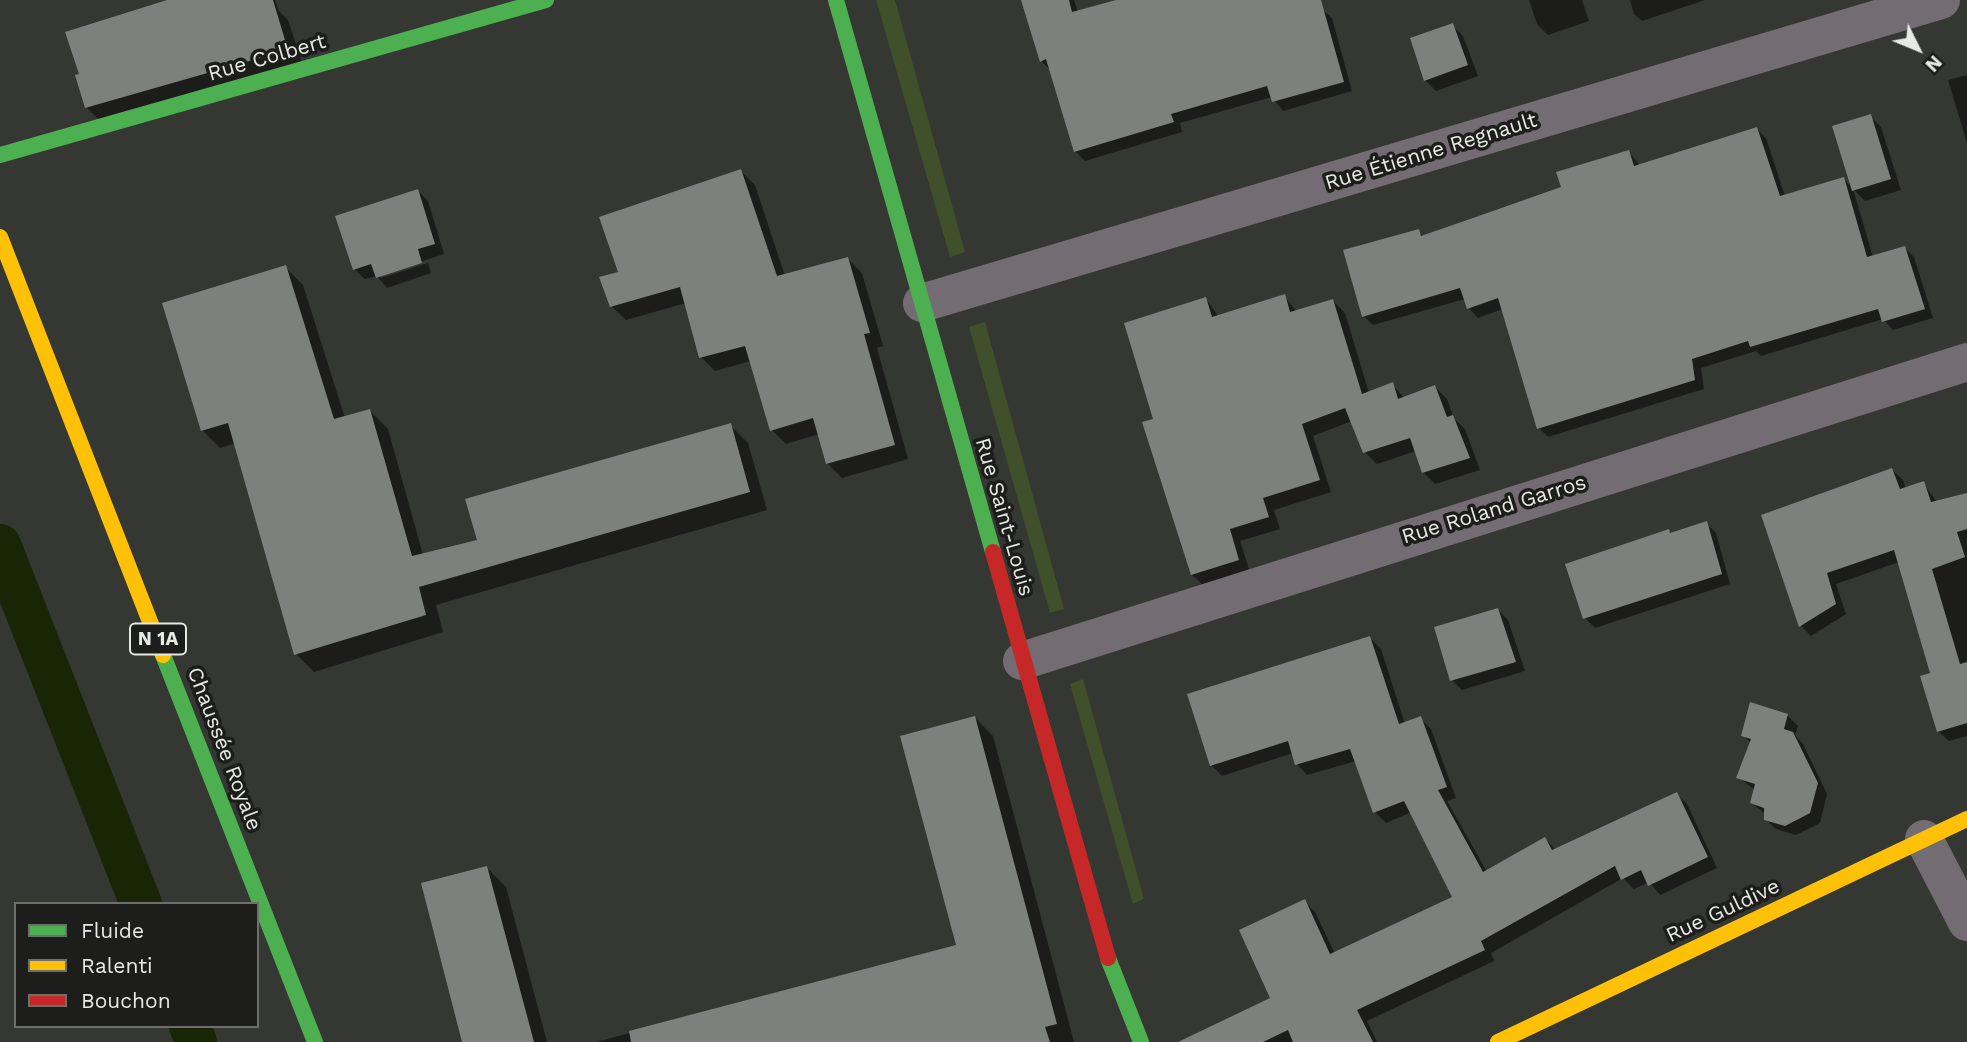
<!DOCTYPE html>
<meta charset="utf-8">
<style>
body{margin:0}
#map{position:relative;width:1967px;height:1042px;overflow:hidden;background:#353733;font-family:"Work Sans",sans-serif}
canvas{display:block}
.legend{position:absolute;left:14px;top:902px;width:245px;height:126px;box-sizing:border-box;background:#1d1e1c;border:2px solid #6e6f6c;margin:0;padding:9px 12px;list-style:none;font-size:21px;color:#e7e9e5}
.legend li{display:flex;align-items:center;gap:14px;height:35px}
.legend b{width:35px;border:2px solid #6e6f6c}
.north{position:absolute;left:1883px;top:14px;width:70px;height:70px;-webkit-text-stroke:5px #1d1e1c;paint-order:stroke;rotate:133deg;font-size:19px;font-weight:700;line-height:28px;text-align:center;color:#e7e9e5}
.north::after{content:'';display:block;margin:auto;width:24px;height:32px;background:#e7e9e5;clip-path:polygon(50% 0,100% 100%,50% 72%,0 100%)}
</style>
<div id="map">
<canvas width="1967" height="1042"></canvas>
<ul class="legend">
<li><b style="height:9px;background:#4caf50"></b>Fluide</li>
<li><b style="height:9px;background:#ffc107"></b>Ralenti</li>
<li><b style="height:9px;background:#c62828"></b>Bouchon</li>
</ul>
<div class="north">N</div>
</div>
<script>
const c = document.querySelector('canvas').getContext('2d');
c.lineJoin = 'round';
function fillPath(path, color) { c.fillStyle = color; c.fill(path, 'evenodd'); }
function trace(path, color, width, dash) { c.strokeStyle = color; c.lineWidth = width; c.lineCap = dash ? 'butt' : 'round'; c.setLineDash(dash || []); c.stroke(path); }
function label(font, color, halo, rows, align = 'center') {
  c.font = font + ' "Work Sans",sans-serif'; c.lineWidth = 7; c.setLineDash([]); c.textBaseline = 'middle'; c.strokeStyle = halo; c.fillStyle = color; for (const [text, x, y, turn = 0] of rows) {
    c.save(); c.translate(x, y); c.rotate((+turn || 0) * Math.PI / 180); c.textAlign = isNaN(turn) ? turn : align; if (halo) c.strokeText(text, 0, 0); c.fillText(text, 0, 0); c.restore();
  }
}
const green = new Path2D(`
 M876,0H895L965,252L950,257Z
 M985,322L1064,609L1050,613L969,327Z
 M1083,679L1144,899L1133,904L1070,684Z`);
const shadow = new Path2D(`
 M173,0H275L279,11L288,20L303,66L102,123L86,107Z
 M1023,0H1074L1078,12L1123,0H1239L1322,9L1332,18L1352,91L1283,111L1272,97L1180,123L1182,132L1085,161L1075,151L1052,71L1041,61Z
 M1529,0H1582L1589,21L1548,35L1537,24Z
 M1630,0H1705L1642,21L1634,14Z
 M1452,25L1463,36L1478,76L1436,91L1425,80Z
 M1967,75V143L1948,80Z
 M1870,116L1881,127L1901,190L1865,201L1853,189L1873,257L1905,248L1914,257L1933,318L1893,330L1883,319L1761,356L1756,351L1701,368L1704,389L1548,437L1539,428L1503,309L1478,318L1469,308L1465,299L1373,325L1364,316L1418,231L1424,237L1563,188L1629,152L1640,166L1757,129L1766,138L1785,196L1843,179L1854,189Z
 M741,171L755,185L785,276L848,259L862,273L883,346L877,348L908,459L842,478L828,464L819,434L786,444L772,430L751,361L715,371L701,357L686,303L626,320L611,306L620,273Z
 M418,191L428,201L444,254L381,275V278L428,263L431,273L387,288L377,276L365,279L354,269Z
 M285,267L303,285L345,418L370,411L388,429L423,555L479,541L730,425L748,443L767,510L436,605L443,632L314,672L296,654L236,443L220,448L202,430Z
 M1284,296L1297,312L1333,301L1345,313L1369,393L1392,384L1405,399L1435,387L1447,399L1454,419L1465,429L1480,470L1435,484L1423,472L1416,451L1377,464L1365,452L1352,421L1313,436L1331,492L1274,510L1280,529L1240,541L1250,572L1204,586L1192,575L1155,420L1206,299L1219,317Z
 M1892,470L1903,480L1906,489L1923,483L1937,502L1967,495V736L1949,741L1938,731L1932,675L1899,562L1836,584L1846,614L1811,636L1801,626L1763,516Z
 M1706,523L1716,533L1730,584L1595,628L1585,618L1669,531L1672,534Z
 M1498,610L1508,620L1525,671L1462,690L1452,680L1436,628Z
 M1370,638L1381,649L1405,724L1420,718L1431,729L1456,798L1447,801L1487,872L1545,839L1556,850L1676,794L1687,804L1717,868L1660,895L1649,882L1634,889L1623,878L1491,953L1494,961L1367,1021L1377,1042H1220L1273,999L1304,901L1315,912L1335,954L1454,897L1412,812L1386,823L1375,812L1356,761L1307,775L1297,764L1293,753L1222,776L1211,765Z
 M1788,716L1798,726L1795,735L1803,744L1827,794L1820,823L1796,835L1776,829L1765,819V814L1752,803L1755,790L1738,777L1751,743L1743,735Z
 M975,718L993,736L1074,1042H596L958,946Z
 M487,868L506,887L547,1042H464Z`);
const canal = new Path2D(`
 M0,545L141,904
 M190,1026L196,1042`);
const building = new Path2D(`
 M167,0H273L288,50L85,108L75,75L79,74L65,32Z
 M1021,0H1069L1072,12L1116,0H1321L1344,82L1272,102L1267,86L1171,114L1174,122L1074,152L1046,59L1040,62Z
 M1453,23L1468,65L1424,81L1410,38Z
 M1871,114L1891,179L1852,191L1832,126Z
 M1757,127L1780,196L1844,177L1867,257L1905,246L1925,309L1882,322L1878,309L1750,347L1748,341L1692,359L1695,380L1537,429L1498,298L1467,309L1460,288L1362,317L1343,250L1419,229L1421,236L1473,218L1561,187L1556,172L1629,150L1634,166Z
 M741,169L777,276L848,257L870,333L864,334L895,445L826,464L813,418L770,431L745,346L699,358L680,287L610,307L599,277L618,272L599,217Z
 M418,189L435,244L418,249L422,263L376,278L371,264L353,270L335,216Z
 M286,265L334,419L370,409L412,556L477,540L465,499L731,423L750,492L419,587L426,615L294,655L228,423L201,431L162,303Z
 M1285,294L1290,312L1333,299L1362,394L1393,382L1398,399L1435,385L1447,417L1453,415L1470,458L1422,473L1410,438L1363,453L1345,408L1302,424L1320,480L1263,498L1269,517L1230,529L1239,560L1191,575L1142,422L1153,419L1124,323L1206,297L1212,317Z
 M1892,468L1900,489L1924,481L1931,502L1967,493V529L1957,532L1965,557L1932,569L1960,664L1967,662V723L1937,732L1920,676L1930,673L1894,550L1827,573L1836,604L1799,627L1761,515Z
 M1707,521L1722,574L1583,619L1565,564L1669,529L1670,533Z
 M1498,608L1516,662L1450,681L1434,627Z
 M1370,636L1399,724L1421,716L1447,787L1438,790L1483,872L1545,837L1552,850L1677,792L1708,857L1648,886L1641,870L1621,880L1615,866L1481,941L1485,950L1357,1010L1373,1042H1293L1288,1030L1263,1042H1178L1270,998L1239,930L1305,899L1330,954L1452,897L1404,801L1373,813L1350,749L1295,765L1288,741L1210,766L1187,694Z
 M1750,702L1788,714L1784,729L1793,732L1818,783L1810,813L1785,826L1764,820V808L1750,803L1755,784L1736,778L1751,739L1741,736Z
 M975,716L1057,1024L1045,1027L1050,1042H631L629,1031L956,945L900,736Z
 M487,866L534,1042H462L421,883Z`);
const street = new Path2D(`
 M922,303L1941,0
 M1022,661L1967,362
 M1924,839L1967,922`);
const fast = new Path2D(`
 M836,0L993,552
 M0,155L546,0
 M163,655L315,1042
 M1108,958L1141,1042`);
const slow = new Path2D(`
 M0,237L163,655
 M1498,1042L1967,819`);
const jam = new Path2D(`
 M993,552L1108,958`);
const shields = [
 [158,639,56]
];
const shieldNames = [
 ["N 1A",158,639]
];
const streetNames = [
 ["Rue Colbert",267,58,-16],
 ["Rue Étienne Regnault",1431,152,-17],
 ["Rue Roland Garros",1494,510,-17],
 ["Rue Saint-Louis",1004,517,74],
 ["Chaussée Royale",224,749,69],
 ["Rue Guldive",1723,911,-25]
];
fillPath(green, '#3f502a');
fillPath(shadow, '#0007');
trace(canal, '#192606', 42);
fillPath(building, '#7e807d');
trace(street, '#746c73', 38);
trace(fast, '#4caf50', 16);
trace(slow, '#ffc107', 16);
trace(jam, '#c62828', 16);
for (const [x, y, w] of shields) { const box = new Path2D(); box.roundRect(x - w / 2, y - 15.5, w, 31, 5); c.fillStyle = '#1d1e1c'; c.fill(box); trace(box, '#e7e9e5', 2); }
label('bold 19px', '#e7e9e5', null, shieldNames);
label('21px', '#e7e9e5', '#1d1e1c', streetNames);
</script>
